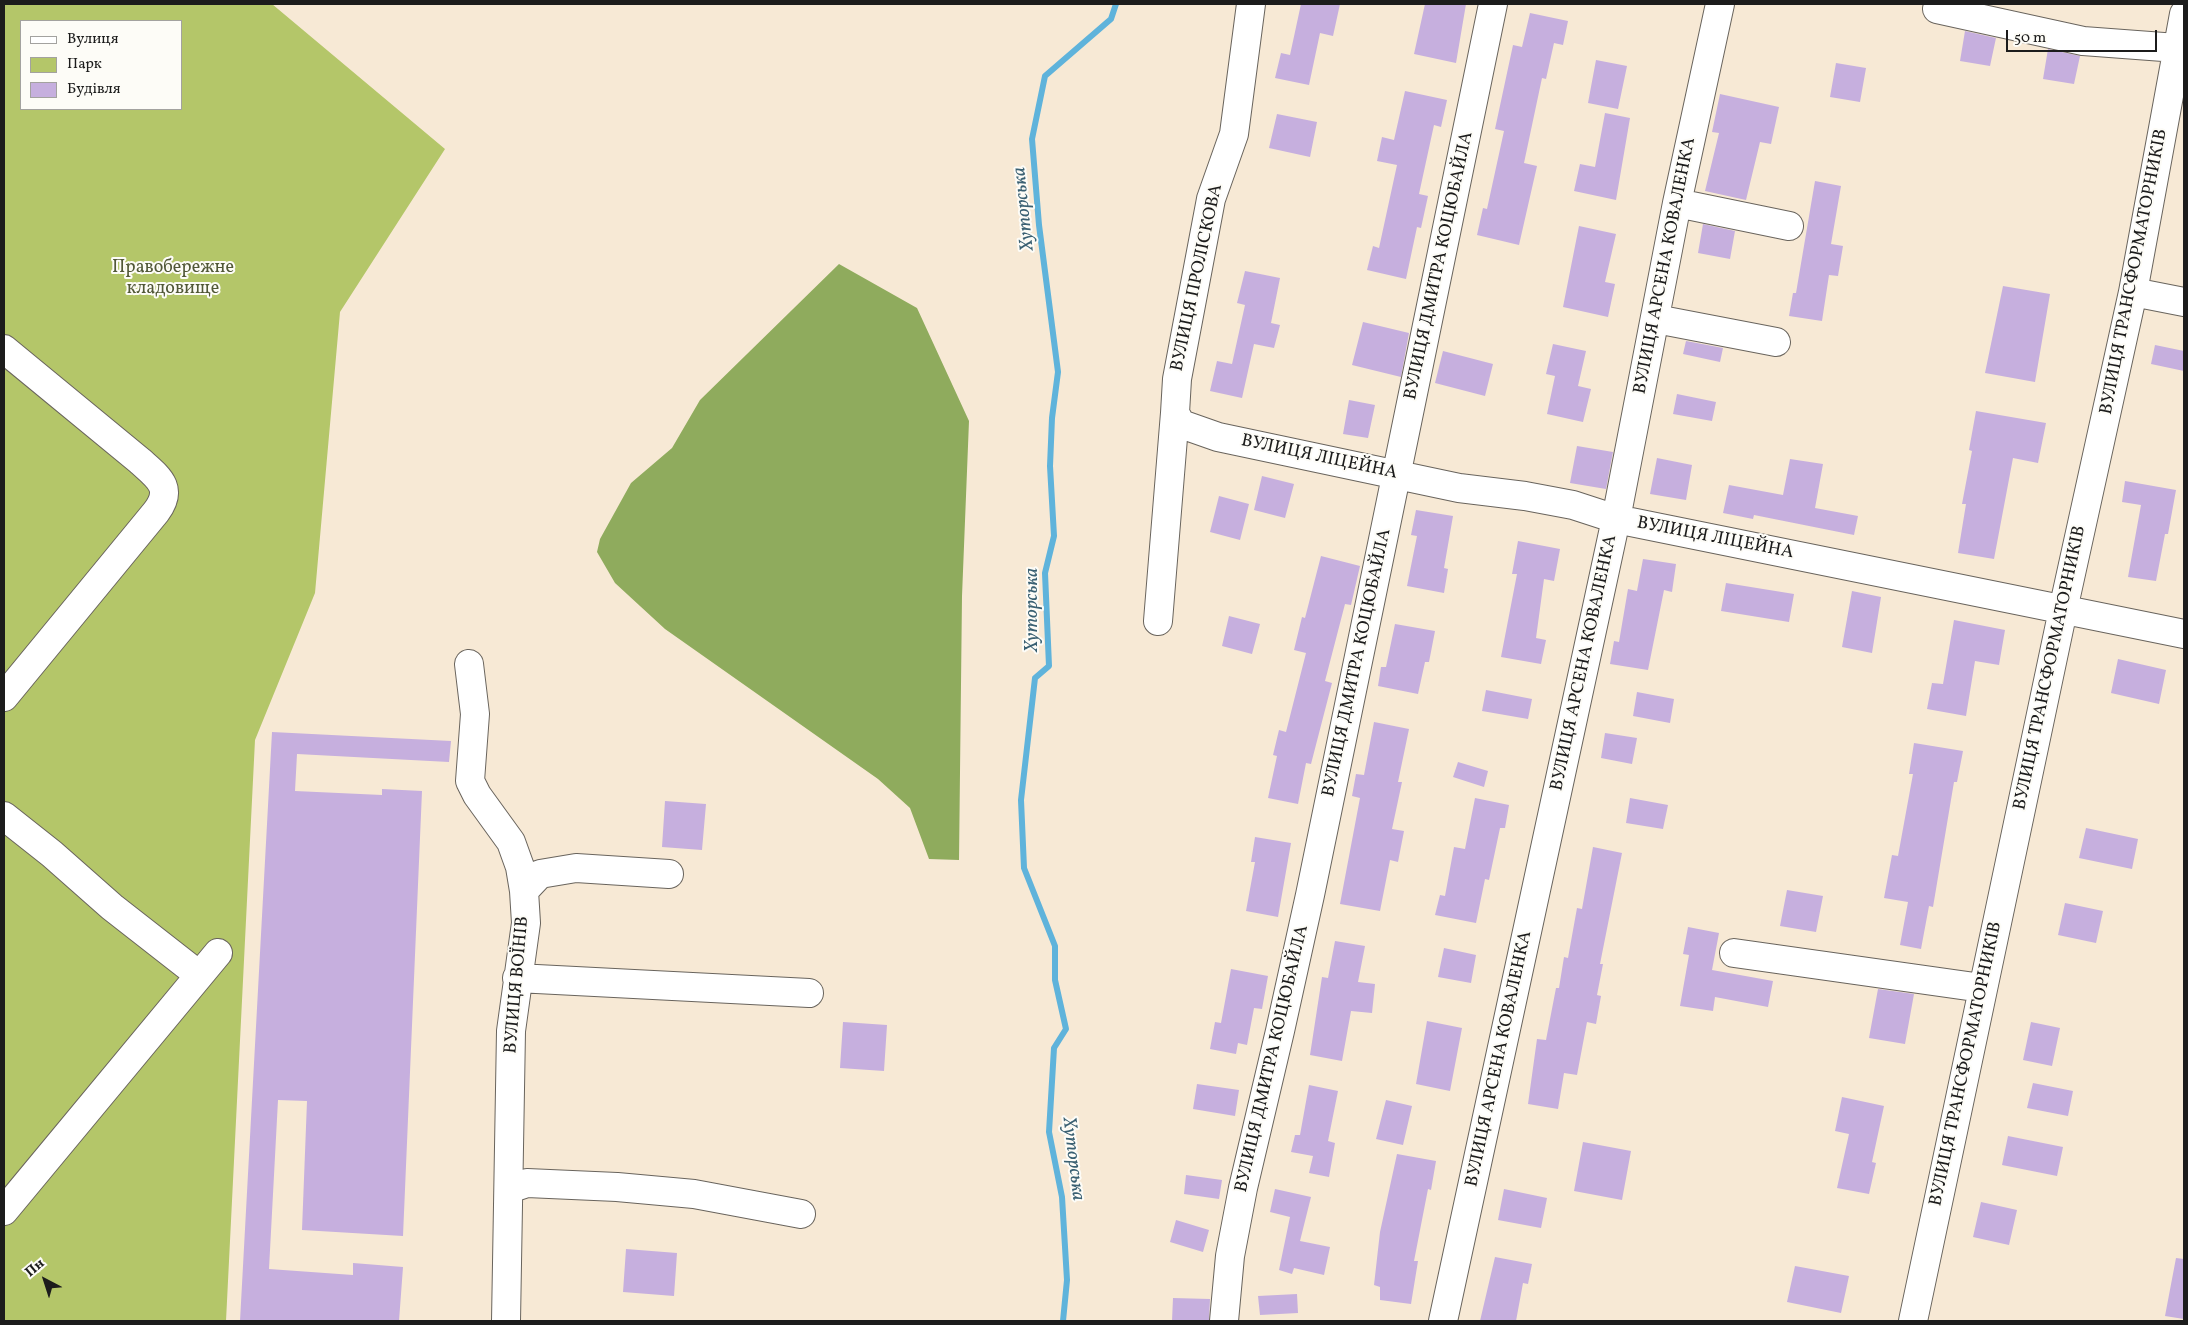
<!DOCTYPE html>
<meta charset="utf-8">
<style>
body{margin:0}
#map{position:relative;width:2188px;height:1325px;overflow:hidden;background:#f7e9d5;font-family:Vollkorn,serif}
canvas{display:block}
.frame{position:absolute;inset:0;border:5px solid #1c1c1c;pointer-events:none}
.legend{position:absolute;left:20px;top:20px;width:162px;height:90px;box-sizing:border-box;background:#fdfcf7;border:1px solid #a3a29f;margin:0;padding:6px 9px;list-style:none;font-size:15px;color:#1c1c1c}
.legend li{display:flex;align-items:center;gap:10px;height:25px}
.legend b{width:25px;border:1px solid #a3a29f}
.north{position:absolute;left:20px;top:1255px;width:50px;height:50px;-webkit-text-stroke:4px #fdfcf7;paint-order:stroke;rotate:320deg;font-size:14px;font-weight:700;line-height:20px;text-align:center;color:#1c1c1c}
.north::after{content:'';display:block;margin:auto;width:18px;height:22px;background:#1c1c1c;clip-path:polygon(50% 0,100% 100%,50% 72%,0 100%)}
.scale{position:absolute;left:2006px;top:30px;width:151px;height:22px;box-sizing:border-box;border:2px solid #1c1c1c;border-top:0;padding-left:6px;font-size:15px;line-height:18px;white-space:nowrap;color:#1c1c1c;-webkit-text-stroke:4px #fdfcf7;paint-order:stroke}
</style>
<div id="map">
<canvas width="2188" height="1325"></canvas>
<div class="frame"></div>
<ul class="legend">
<li><b style="height:6px;background:#fff"></b>Вулиця</li>
<li><b style="height:14px;background:#b4c669"></b>Парк</li>
<li><b style="height:14px;background:#c6afde"></b>Будівля</li>
</ul>
<div class="north">Пн</div>
<div class="scale">50 m</div>
</div>
<script>
const c = document.querySelector('canvas').getContext('2d');
c.lineJoin = 'round';
function fillPath(path, color) { c.fillStyle = color; c.fill(path, 'evenodd'); }
function trace(path, color, width, dash) { c.strokeStyle = color; c.lineWidth = width; c.lineCap = dash ? 'butt' : 'round'; c.setLineDash(dash || []); c.stroke(path); }
function label(font, color, halo, rows, align = 'center') {
  c.font = font + ' Vollkorn,serif'; c.lineWidth = 4; c.setLineDash([]); c.textBaseline = 'middle'; c.strokeStyle = halo; c.fillStyle = color; for (const [text, x, y, turn = 0] of rows) {
    c.save(); c.translate(x, y); c.rotate((+turn || 0) * Math.PI / 180); c.textAlign = isNaN(turn) ? turn : align; if (halo) c.strokeText(text, 0, 0); c.fillText(text, 0, 0); c.restore();
  }
}
const green = new Path2D(`
 M4,4H272L445,149L340,312L315,593L255,740L226,1321H4ZM21,21H181V109H21Z`);
const forest = new Path2D(`
 M839,264L917,308L969,421L962,596L959,860L929,859L910,808L878,779L665,629L615,583L597,552L600,539L631,483L672,448L700,400Z`);
const stream = new Path2D(`
 M1063,1321L1067,1280L1062,1197L1049,1132L1054,1048L1066,1029L1055,980V946L1024,868L1021,800L1035,678L1049,666L1045,573L1054,536L1050,466L1052,418L1058,372L1039,225L1032,139L1045,76L1111,19L1116,4`);
const building = new Path2D(`
 M1301,4H1340L1333,36L1320,33L1309,85L1275,78L1281,53L1290,55Z
 M1425,4H1466L1456,63L1414,54Z
 M1530,13L1568,21L1563,45L1554,43L1546,79L1542,78L1524,163L1537,166L1519,245L1477,235L1483,208L1487,209L1504,131L1495,129L1513,45L1522,47Z
 M1965,31L1996,38L1990,66L1960,61Z
 M2048,49L2080,56L2074,84L2043,79Z
 M1596,60L1627,66L1618,109L1588,103Z
 M1836,63L1866,68L1860,102L1830,97Z
 M1405,91L1447,100L1441,127L1434,125L1419,194L1428,196L1421,228L1417,227L1406,279L1367,270L1373,246L1379,248L1397,165L1377,161L1382,137L1394,140Z
 M1720,94L1779,107L1771,144L1760,142L1746,200L1705,191L1719,133L1712,132Z
 M1605,113L1630,118L1616,200L1574,191L1580,164L1595,167Z
 M1277,114L1317,122L1310,157L1269,148Z
 M1815,181L1841,186L1831,244L1843,246L1838,276L1829,275L1822,321L1789,316L1793,293H1796Z
 M1703,224L1735,231L1730,259L1698,253Z
 M1579,226L1616,234L1605,282L1615,284L1608,317L1563,307Z
 M1245,271L1280,278L1271,323L1280,325L1274,348L1254,344L1242,398L1210,391L1217,361L1232,364L1245,305L1237,303Z
 M2003,286L2050,294L2035,382L1985,373Z
 M1363,322L1409,333L1401,377L1352,365Z
 M1686,341L1723,348L1720,362L1683,354Z
 M1553,344L1586,351L1578,386L1591,389L1583,422L1547,414L1555,376L1546,374Z
 M2155,345L2184,351V371L2151,364Z
 M1443,351L1493,364L1485,396L1435,383Z
 M1677,394L1716,402L1712,421L1673,414Z
 M1349,400L1375,405L1368,438L1343,434Z
 M1976,411L2046,423L2038,463L2013,458L1994,559L1958,553L1966,504H1962L1972,451L1969,450Z
 M1577,446L1613,452L1606,489L1570,483Z
 M1657,458L1692,465L1686,500L1650,494Z
 M1790,459L1823,464L1815,508L1858,516L1854,535L1754,515L1753,519L1723,513L1729,485L1783,495Z
 M1262,476L1294,484L1285,518L1254,510Z
 M2125,481L2176,490L2168,534H2165L2156,581L2128,577L2141,505L2122,502Z
 M1219,496L1249,504L1240,540L1210,532Z
 M1416,510L1453,516L1444,568L1448,569L1444,593L1407,586L1417,536L1411,535Z
 M1518,541L1560,549L1554,581L1544,579L1536,638L1546,640L1541,664L1501,657L1517,574H1512Z
 M1321,556L1360,566L1351,605L1345,604L1325,681L1332,683L1311,764L1306,763L1298,804L1268,798L1277,756L1273,755L1279,730L1286,732L1306,653L1294,650L1302,617L1305,618Z
 M1643,559L1676,564L1672,592L1664,590L1648,670L1610,664L1614,641L1619,642L1628,589L1637,591Z
 M1726,583L1794,594L1789,622L1721,611Z
 M1852,591L1881,597L1872,653L1842,647Z
 M1229,616L1260,624L1252,654L1222,646Z
 M1954,620L2005,630L1999,665L1975,661L1966,716L1927,709L1932,683L1943,684Z
 M1395,624L1435,631L1429,662H1425L1418,694L1378,686L1381,667H1386Z
 M2118,659L2166,670L2159,704L2111,693Z
 M1486,690L1532,699L1528,719L1482,711Z
 M1637,692L1674,699L1670,723L1633,716Z
 M1374,722L1409,729L1398,782H1402L1392,829L1404,831L1398,862L1390,860L1380,911L1340,904L1360,798L1352,796L1356,774L1364,775Z
 M272,732L451,741L449,762L297,754L295,791L382,795V789L422,791L403,1236L302,1230L307,1101L278,1100L269,1269L353,1275V1263L403,1267L399,1321H240Z
 M1605,733L1637,738L1632,764L1601,758Z
 M1914,743L1963,751L1957,782H1954L1933,907L1929,906L1921,949L1900,945L1908,902L1884,898L1892,855L1898,856L1913,774H1909Z
 M1458,762L1488,771L1484,787L1453,777Z
 M1475,798L1509,805L1505,828H1500L1489,880L1485,879L1476,923L1435,915L1440,895L1445,896L1454,847L1465,849Z
 M1630,798L1668,805L1663,829L1626,823Z
 M665,801L706,804L702,850L662,847Z
 M2086,828L2138,839L2132,869L2079,858Z
 M1255,837L1291,843L1278,917L1246,911L1255,862H1251Z
 M1593,847L1622,853L1600,964H1603L1597,995L1601,996L1596,1024L1587,1022L1577,1075L1564,1073L1558,1109L1528,1104L1537,1039L1546,1040L1556,988H1559L1564,957L1568,958L1577,908L1582,909Z
 M1787,890L1823,896L1816,932L1780,926Z
 M2065,903L2103,911L2096,943L2058,935Z
 M1688,927L1719,933L1712,970L1773,981L1768,1007L1715,997L1713,1011L1680,1006L1689,955L1683,954Z
 M1335,941L1365,946L1358,982L1375,984L1372,1013L1351,1011L1342,1061L1310,1055L1322,977L1328,978Z
 M1444,948L1476,955L1471,983L1438,977Z
 M1231,969L1268,976L1262,1009L1254,1008L1247,1045L1238,1043L1236,1054L1210,1049L1215,1022L1221,1023Z
 M1878,989L1914,994L1905,1044L1869,1038Z
 M1427,1021L1462,1028L1450,1091L1416,1084Z
 M843,1022L887,1025L884,1071L840,1068Z
 M2031,1022L2060,1028L2052,1066L2023,1060Z
 M2033,1083L2073,1091L2068,1116L2027,1108Z
 M1197,1084L1239,1090L1235,1116L1193,1109Z
 M1309,1085L1338,1091L1328,1141L1335,1143L1329,1177L1309,1173L1313,1156L1291,1152L1295,1135H1300Z
 M1842,1097L1884,1106L1872,1162L1876,1163L1869,1194L1837,1188L1849,1134L1835,1131Z
 M1386,1100L1412,1106L1403,1145L1376,1139Z
 M2008,1136L2063,1147L2057,1176L2002,1165Z
 M1583,1142L1631,1151L1622,1200L1574,1191Z
 M1397,1154L1436,1161L1431,1190L1428,1189L1414,1261H1418L1411,1304L1380,1300V1287L1374,1285L1380,1232Z
 M1186,1175L1222,1180L1219,1199L1184,1194Z
 M1275,1189L1311,1197L1300,1241L1330,1247L1324,1275L1294,1268L1292,1274L1279,1270L1290,1217L1270,1212Z
 M1504,1189L1547,1198L1541,1228L1498,1220Z
 M1981,1202L2017,1210L2009,1245L1973,1237Z
 M1176,1220L1209,1230L1203,1252L1170,1242Z
 M626,1249L677,1253L674,1296L623,1292Z
 M1495,1257L1532,1264L1528,1284L1523,1283L1516,1321H1480Z
 M2176,1258L2184,1259V1319L2165,1316Z
 M1795,1266L1849,1276L1841,1313L1787,1302Z
 M1297,1294L1298,1313L1260,1315L1258,1296Z
 M1173,1298L1210,1299L1209,1321H1172Z`);
const minor = new Path2D(`
 M1251,4L1234,134L1211,199L1177,379L1175,413L1181,424L1218,437L1459,488L1525,496L1573,505L1616,519L2184,634
 M1937,9L2083,41L2177,48
 M1677,203L1789,226
 M2133,292L2184,302
 M1656,319L1776,342
 M4,349L140,461C159,478 174,488 156,512L4,697
 M1158,621L1175,413
 M469,664L475,714L470,781L477,795L511,842L520,867L524,891L526,923L511,1031L506,1321
 M4,816L52,854L112,907L199,975
 M524,891L540,874L576,868L669,874
 M1734,953L1982,988
 M517,978L809,993
 M509,1189L527,1183L617,1187L694,1194L801,1214
 M4,1211L218,953
 M1224,1321L1230,1256L1243,1188L1280,1031L1310,895L1493,4
 M1443,1321L1616,519L1677,203L1720,4
 M1913,1321L2063,610L2133,292L2184,14`);
const streetNames = [
 ["ВУЛИЦЯ ДМИТРА КОЦЮБАЙЛА",1440,266,-78],
 ["ВУЛИЦЯ АРСЕНА КОВАЛЕНКА",1666,266,-79],
 ["ВУЛИЦЯ ТРАНСФОРМАТОРНИКІВ",2135,272,-79],
 ["ВУЛИЦЯ ПРОЛІСКОВА",1198,278,-78],
 ["ВУЛИЦЯ ЛІЦЕЙНА",1319,458,12],
 ["ВУЛИЦЯ ЛІЦЕЙНА",1715,539,11],
 ["ВУЛИЦЯ ДМИТРА КОЦЮБАЙЛА",1358,663,-78],
 ["ВУЛИЦЯ АРСЕНА КОВАЛЕНКА",1585,663,-78],
 ["ВУЛИЦЯ ТРАНСФОРМАТОРНИКІВ",2051,668,-78],
 ["ВУЛИЦЯ ВОЇНІВ",518,985,-85],
 ["ВУЛИЦЯ ДМИТРА КОЦЮБАЙЛА",1273,1059,-77],
 ["ВУЛИЦЯ АРСЕНА КОВАЛЕНКА",1500,1059,-78],
 ["ВУЛИЦЯ ТРАНСФОРМАТОРНИКІВ",1967,1064,-78]
];
const parkNames = [
 ["Правобережне",173,269],
 ["кладовище",173,290]
];
const waterNames = [
 ["Хуторська",1025,209,-96],
 ["Хуторська",1034,610,-90],
 ["Хуторська",1072,1159,83]
];
fillPath(green, '#b4c669');
fillPath(forest, '#8fab5d');
trace(stream, '#5fb3db', 6);
fillPath(building, '#c6afde');
trace(minor, '#69645d', 30);
trace(minor, '#fff', 28);
label('18px', '#1c1c1c', '#fdfcf7', streetNames);
label('18px', '#515837', '#fdfcf7', parkNames);
label('italic 19px', '#3a6072', '#fdfcf7', waterNames);
</script>
